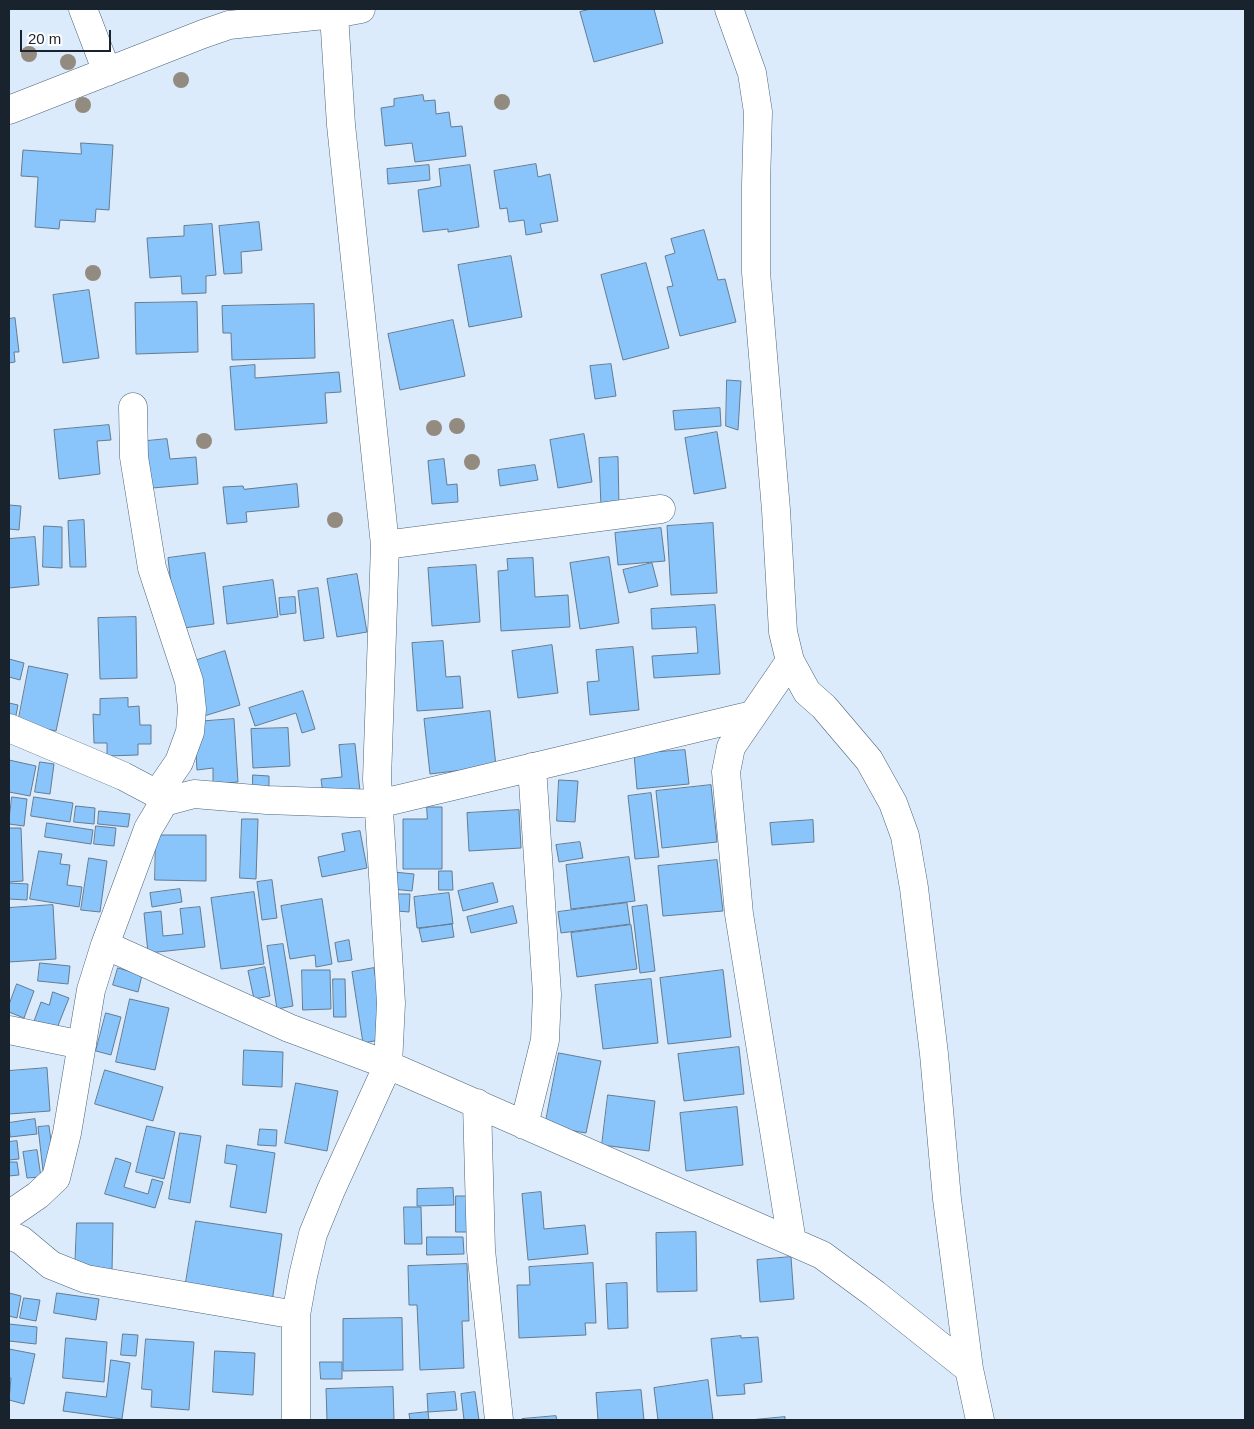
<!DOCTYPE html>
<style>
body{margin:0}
#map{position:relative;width:1254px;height:1429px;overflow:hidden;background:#dbebfb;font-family:Arial,sans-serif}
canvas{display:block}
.frame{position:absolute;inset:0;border:10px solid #19232d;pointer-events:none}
.scale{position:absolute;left:20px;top:30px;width:91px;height:22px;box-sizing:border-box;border:2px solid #19232d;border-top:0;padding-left:6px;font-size:15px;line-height:18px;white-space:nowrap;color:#19232d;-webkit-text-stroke:4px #fff;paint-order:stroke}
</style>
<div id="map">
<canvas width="1254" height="1429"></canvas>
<div class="frame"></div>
<div class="scale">20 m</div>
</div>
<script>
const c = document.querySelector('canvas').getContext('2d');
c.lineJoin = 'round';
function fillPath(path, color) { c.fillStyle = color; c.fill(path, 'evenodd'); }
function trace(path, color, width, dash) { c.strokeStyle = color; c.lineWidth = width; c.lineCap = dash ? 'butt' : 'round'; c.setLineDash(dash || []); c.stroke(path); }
const building = new Path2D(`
 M591,9H654L663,43L594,62L580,12Z
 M423,95L424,101L435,100L436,114L449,112L451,127L462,126L466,156L415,162L412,143L385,146L381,108L394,106V99Z
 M81,143L113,145L109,210L96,209L95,222L60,220L59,229L35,227L38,177L21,176L23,150L81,154Z
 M536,164L538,177L550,174L558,221L540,224L542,232L526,235L524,220L509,222L507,208L500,209L494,171Z
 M429,165L430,180L388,184L387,169Z
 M470,165L479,227L448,232V229L423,232L418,190L441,186L439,169Z
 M259,222L262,250L241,252L242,273L224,274L219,226Z
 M212,224L216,275L206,276V293L182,294L181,276L150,278L147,238L184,236V226Z
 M704,230L718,280L725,279L736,322L680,336L667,287L673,286L665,256L675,253L671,239Z
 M511,256L522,317L469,327L458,265Z
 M646,263L669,348L623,360L601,275Z
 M89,290L99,358L63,363L53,295Z
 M197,302L198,352L136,354L135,303Z
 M314,304L315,358L232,360L231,333H223L222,306Z
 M15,318L19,352H14L15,362L9,363V319Z
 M453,320L465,376L400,390L388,334Z
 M611,364L616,396L595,399L590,366Z
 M255,365V378L339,372L341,392L325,393L327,423L235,430L230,367Z
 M727,380L741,381L738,430L726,426Z
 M720,408L721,426L675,430L673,411Z
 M109,425L111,440L97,441L100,474L59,479L54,430Z
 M717,432L726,488L694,494L685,438Z
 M584,434L592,482L558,488L550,440Z
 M167,439L170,459L196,457L198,484L141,489L137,442Z
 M618,457L619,505L601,506L599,458Z
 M444,459L447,485L457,484L458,502L432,504L428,461Z
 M535,465L538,480L500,486L498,470Z
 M297,484L299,507L246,512L247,522L227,524L223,487L243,486L244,489Z
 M9,505L21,506L19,530L9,529Z
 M84,520L86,567H70L68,521Z
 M713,523L717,593L671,595L667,526Z
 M44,526L62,527V568L43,567Z
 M661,528L665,561L618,565L615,533Z
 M35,537L39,585L9,588V539Z
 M205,553L214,624L176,629L168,558Z
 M609,557L619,623L580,629L570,563Z
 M533,558L535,597L568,595L570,627L501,631L498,571L508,570L507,559Z
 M652,563L658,586L629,593L623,570Z
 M476,565L480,622L432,626L428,568Z
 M357,574L367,632L337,637L327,579Z
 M273,580L278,617L227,624L223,587Z
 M318,588L324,638L304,641L298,591Z
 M295,597L296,613L280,615L279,598Z
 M715,605L720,674L654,678L652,656L698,653L696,627L652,629L651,609Z
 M136,617L137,678L100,679L98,618Z
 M443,641L446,677L460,676L463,708L417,711L412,643Z
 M552,645L558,693L518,698L512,651Z
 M633,647L639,710L590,715L587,682L599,681L596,650Z
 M225,651L240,705L204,716L188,663Z
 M9,659L24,663L20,680L9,677Z
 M29,666L68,674L56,731L18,723Z
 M303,691L315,729L302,733L296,713L255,726L249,708Z
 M128,698V707L139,706L140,725H151V744H138V755L107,756V743H94L93,714L100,715V699Z
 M9,703L18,705L15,720L9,718Z
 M490,711L496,766L430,774L424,719Z
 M234,719L238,782L213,784V768L197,770L194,722Z
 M288,728L290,766L253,768L251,729Z
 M355,744L360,791L323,794L321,779L342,777L339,745Z
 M685,750L689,784L637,789L634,754Z
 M9,760L36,766L30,796L9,792Z
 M40,762L54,764L50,794L35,792Z
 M253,775L269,776V792H253Z
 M559,780L578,781L575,822L557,821Z
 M711,785L717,842L662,848L656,791Z
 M651,793L659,857L635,859L628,796Z
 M12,797L27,799L24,826L9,824Z
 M34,797L73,803L70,822L31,816Z
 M76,806L95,808L94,824L74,822Z
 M427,807H442V869H403V819H427Z
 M519,810L521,848L469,851L467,813Z
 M99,811L130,814L128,827L98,824Z
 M242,819H258L256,879L240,878Z
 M813,820L814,842L772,845L770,823Z
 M47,823L93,830L91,844L45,837Z
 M96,826L116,828L114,846L94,844Z
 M9,828H21L23,881L9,882Z
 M360,831L367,868L322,877L318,857L345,851L342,834Z
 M156,835H206V881L155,880Z
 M580,842L583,858L559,862L556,845Z
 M39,851L62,854L60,864L70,865L67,885L82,887L79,907L30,899Z
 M629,857L635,901L571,909L566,865Z
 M89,858L107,861L100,912L81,910Z
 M717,860L723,911L663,916L658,866Z
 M439,871H452L453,890H439Z
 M394,872L414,874L412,891L392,889Z
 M272,880L277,918L262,920L257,882Z
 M9,883L28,884L27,900L9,899Z
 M493,883L498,902L463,911L458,891Z
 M180,889L182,902L152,907L150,893Z
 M254,892L264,964L221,969L211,898Z
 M449,893L453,924L417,928L414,897Z
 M397,894H410L409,912L397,911Z
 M322,899L332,964L316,967L315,955L290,959L281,906Z
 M627,903L630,924L561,933L558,912Z
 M53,905L56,959L9,962V908Z
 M647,905L655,971L640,973L632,907Z
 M513,906L517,923L471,933L467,917Z
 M200,907L205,947L148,953L144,913L161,911L163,936L183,934L180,909Z
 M452,924L454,937L422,942L419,929Z
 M631,925L637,969L577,977L571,933Z
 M349,940L352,960L338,962L335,943Z
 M283,944L293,1006L277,1009L267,946Z
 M40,963L70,966L68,984L38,981Z
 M265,967L270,996L254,999L248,971Z
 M118,968L142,975L138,992L113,985Z
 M374,968L385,1039L363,1043L352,972Z
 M302,970H330L331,1009L303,1010Z
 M723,970L731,1037L668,1044L660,978Z
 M333,979H345L346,1017H334Z
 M651,979L658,1043L603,1049L595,985Z
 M17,984L34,991L24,1018L9,1012V1005Z
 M53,992L69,998L55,1033L33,1024L41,1002L49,1005Z
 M130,999L169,1008L155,1070L116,1062Z
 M106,1013L121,1017L111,1055L96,1051Z
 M739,1047L744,1094L684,1101L678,1054Z
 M244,1050L283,1052L282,1087L243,1085Z
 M559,1053L601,1061L586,1133L545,1126Z
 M47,1068L50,1111L9,1114V1071Z
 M105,1070L163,1087L153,1121L95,1104Z
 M296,1083L338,1091L327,1151L285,1143Z
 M608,1095L655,1101L649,1151L602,1145Z
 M737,1107L743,1165L686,1171L680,1113Z
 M35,1119L37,1134L10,1137L9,1123Z
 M49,1126L55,1170L43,1171L38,1127Z
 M147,1126L175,1132L164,1179L136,1172Z
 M260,1129L277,1130L276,1146L258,1145Z
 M180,1133L201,1136L190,1203L169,1199Z
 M17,1141L19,1159L9,1160V1142Z
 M227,1145L275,1153L266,1213L230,1207L237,1165L225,1163Z
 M37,1150L41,1177L27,1178L23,1152Z
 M116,1158L131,1163L124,1187L148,1194L152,1179L163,1182L155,1208L105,1194Z
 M9,1162H17L19,1175L9,1176Z
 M453,1188L454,1205L417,1206V1189Z
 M541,1192L544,1229L585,1225L588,1254L528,1260L522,1194Z
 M456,1196H473L474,1232H456Z
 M404,1207H421L422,1244H405Z
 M196,1221L282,1234L272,1302L185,1288Z
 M77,1223H113L112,1271L75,1270Z
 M696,1232L697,1291L657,1292L656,1233Z
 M427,1237H463L464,1254L427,1255Z
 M791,1257L794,1299L760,1302L757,1260Z
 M593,1263L596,1323H585L586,1335L519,1338L517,1285H530L529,1267Z
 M467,1264L469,1321H462L464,1368L420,1370L417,1305H409L408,1266Z
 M627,1283L628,1328L608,1329L606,1284Z
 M9,1293L21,1296L17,1318L9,1316Z
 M57,1293L99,1299L96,1320L54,1313Z
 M24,1298L40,1300L36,1321L20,1318Z
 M402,1318L403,1370L343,1371V1319Z
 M9,1324L37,1327L36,1344L9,1341Z
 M123,1334L138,1335L136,1356L121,1355Z
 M741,1336V1338L758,1337L762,1382L744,1384L745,1394L717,1396L711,1339Z
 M66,1338L107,1342L104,1382L63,1378Z
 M146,1339L194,1342L189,1410L151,1407L152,1390L142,1389Z
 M9,1349L35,1354L24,1404L9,1400L11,1378H9Z
 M215,1351L255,1353L253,1395L213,1392Z
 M111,1360L130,1363L122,1419L63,1411L66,1392L106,1397Z
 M320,1362H342V1379H321Z
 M708,1380L713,1420H658L654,1388Z
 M393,1387L394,1420H327L326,1389Z
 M641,1390L644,1420H598L596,1393Z
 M455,1392L457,1410L428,1412L427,1394Z
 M475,1392L479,1420H464L461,1394Z
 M428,1412L429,1420H410L409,1414Z
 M556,1416L557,1420H522V1419Z
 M785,1417V1420H750Z`);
const street = new Path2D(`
 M83,9L107,72
 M729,9L752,73L758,112L756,185V272L776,510L783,632L790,661L807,692L824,707L869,760L893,803L905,836L914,888L934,1054L947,1199L969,1369L980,1420
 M9,110L203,34L229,25L334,14L361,9
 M133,407L134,457L152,568L189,681L192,709L190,732L179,762L157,794
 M385,545L661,509
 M790,661L731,747L726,772L739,914L792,1242
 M9,728L123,776L157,794L164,802
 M105,945L289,1028L388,1065L822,1255L875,1294L969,1369
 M9,1030L82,1045
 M477,1103L481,1250L499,1420
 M524,1125L545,1040L547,994L532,767
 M9,1215L38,1195L56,1178L67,1133L91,990L105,945L148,829L164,802L194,794L267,800L378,804L752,715
 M9,1235L21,1240L51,1265L86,1279L296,1315
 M296,1420V1315L303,1276L313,1234L331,1190L388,1065L391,1003L377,779L385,545L341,125L334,14`);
const trees = [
 [29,54],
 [68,62],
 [181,80],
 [502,102],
 [83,105],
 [93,273],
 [457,426],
 [434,428],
 [204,441],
 [472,462],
 [335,520]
];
fillPath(building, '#89c4fa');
trace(building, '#637c93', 1);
trace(street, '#4c647a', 29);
trace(street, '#fff', 28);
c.fillStyle = '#938b80';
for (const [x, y] of trees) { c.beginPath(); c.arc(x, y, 8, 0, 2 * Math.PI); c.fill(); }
</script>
